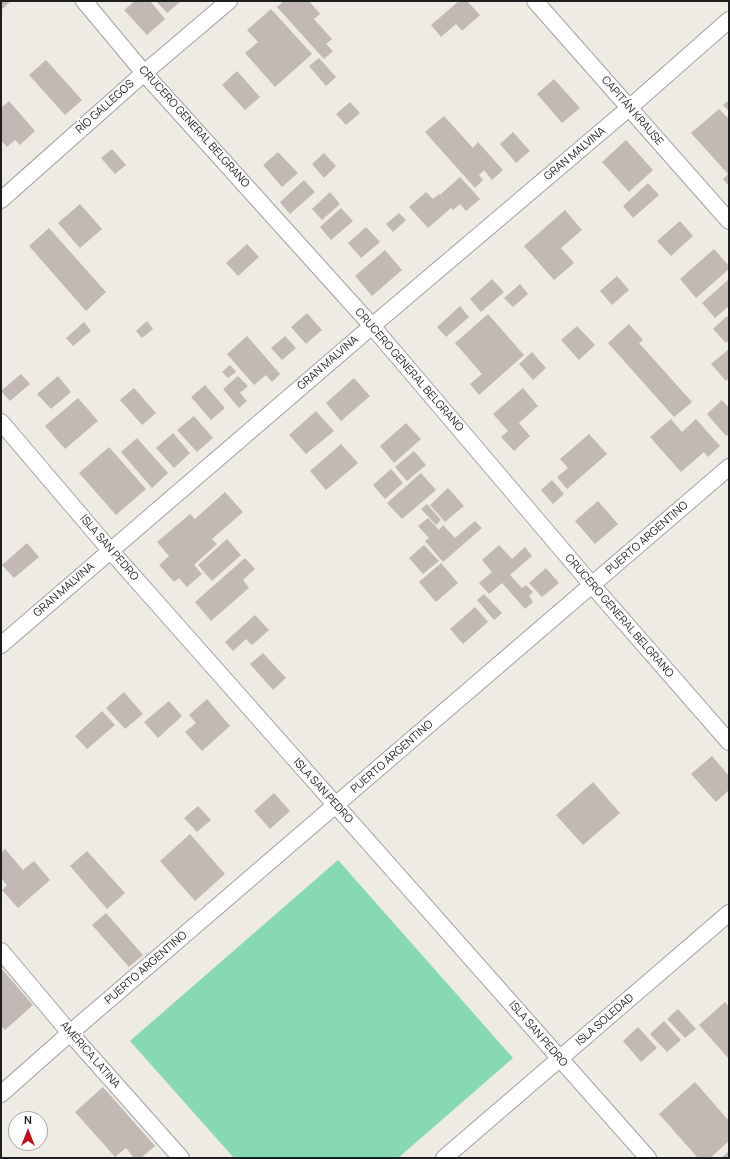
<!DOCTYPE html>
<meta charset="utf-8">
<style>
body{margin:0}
#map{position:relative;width:730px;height:1159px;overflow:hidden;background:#eeeae4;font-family:Manrope,sans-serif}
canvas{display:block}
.frame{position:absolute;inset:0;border:2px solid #1e1e1e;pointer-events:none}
.north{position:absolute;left:8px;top:1111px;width:40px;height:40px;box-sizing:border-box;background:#fff;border:1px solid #a5a5a5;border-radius:50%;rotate:0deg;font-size:11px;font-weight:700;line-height:16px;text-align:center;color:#1e1e1e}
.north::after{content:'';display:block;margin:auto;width:14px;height:18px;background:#c00c1b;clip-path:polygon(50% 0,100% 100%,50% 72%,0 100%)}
</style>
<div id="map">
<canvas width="730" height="1159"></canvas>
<div class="frame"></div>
<div class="north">N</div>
</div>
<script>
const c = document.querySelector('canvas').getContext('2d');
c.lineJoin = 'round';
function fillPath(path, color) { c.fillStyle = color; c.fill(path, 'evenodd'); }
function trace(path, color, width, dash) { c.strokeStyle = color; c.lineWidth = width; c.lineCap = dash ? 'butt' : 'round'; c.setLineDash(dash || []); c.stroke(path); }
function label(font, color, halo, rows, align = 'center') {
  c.font = font + ' Manrope,sans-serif'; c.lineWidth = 3.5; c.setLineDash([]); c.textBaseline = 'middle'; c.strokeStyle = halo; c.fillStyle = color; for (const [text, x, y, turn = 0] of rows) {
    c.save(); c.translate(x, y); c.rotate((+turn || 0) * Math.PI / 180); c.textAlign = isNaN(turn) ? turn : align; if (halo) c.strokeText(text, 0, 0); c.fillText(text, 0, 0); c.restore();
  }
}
const pitch = new Path2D(`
 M338,860L513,1058L398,1158H234L130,1041Z`);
const building = new Path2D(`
 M1,1H11L1,10Z
 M135,1H150L165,19L147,35L124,10Z
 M156,1H181L167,13Z
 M284,1H309L320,14L314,19L332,39L326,44L333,51L324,59L277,7Z
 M459,1H467L480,15L462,31L456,24L441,37L431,25Z
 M271,9L312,54L275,87L245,53L258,42L247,30Z
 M319,58L336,77L326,86L309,66Z
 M46,60L82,100L65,115L29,75Z
 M237,71L260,97L245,110L222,85Z
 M554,79L580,108L562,123L537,94Z
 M729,100V111L723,105Z
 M9,101L35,131L20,145L15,140L7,147L1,140V108Z
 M350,102L360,113L346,125L336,114Z
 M719,109L729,119V186L723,179L728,174L691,133Z
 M444,116L473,148L478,142L503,170L492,180L484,170L479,175L483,180L475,188L425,132Z
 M513,132L530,151L516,163L500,144Z
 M626,140L653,170L629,192L602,162Z
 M112,149L126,165L115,174L101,158Z
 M278,152L298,173L282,187L263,165Z
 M324,153L336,166L324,178L312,164Z
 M460,177L480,199L466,211L460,204L453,210L440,195Z
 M304,180L315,192L290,214L280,202Z
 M648,183L659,195L633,218L623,206Z
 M330,192L340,204L322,220L312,209Z
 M426,192L433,199L439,194L451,208L428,228L409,207Z
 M80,204L102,229L80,248L58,223Z
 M341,208L353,221L331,240L320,227Z
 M565,210L582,230L561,248L574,263L554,280L524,246Z
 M399,213L406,220L393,232L386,224Z
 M680,221L693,236L671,256L657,241Z
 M366,227L380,242L361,258L348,243Z
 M49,228L106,292L86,311L29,246Z
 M247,244L259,257L238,276L226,263Z
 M714,249L729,266V269L696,298L680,279Z
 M385,250L402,270L372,296L355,276Z
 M617,276L629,290L612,305L600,291Z
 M492,279L504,292L481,312L470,299Z
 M729,279V306L715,318L702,303Z
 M520,284L528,294L513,307L504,298Z
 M460,306L469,317L446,337L437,327Z
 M307,313L322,330L306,344L291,327Z
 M488,314L524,355L479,395L470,384L482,374L455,343Z
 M727,316L729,318V340L726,343L713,329Z
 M147,321L153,329L142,338L136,331Z
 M84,322L91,331L73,346L66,338Z
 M629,324L643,340L639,343L692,402L674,417L608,343Z
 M577,326L595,345L579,360L561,340Z
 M247,336L280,374L272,382L266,375L254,385L227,354Z
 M285,336L296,348L282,360L271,348Z
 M729,349V378L726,381L711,364Z
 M532,352L546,368L533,380L519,364Z
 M230,365L236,372L228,378L222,372Z
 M21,374L30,384L10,401L1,391Z
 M58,376L71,392L51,409L37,394Z
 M238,376L248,386L240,393L247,401L239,408L223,389Z
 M354,378L370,396L341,421L326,403Z
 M205,385L225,408L211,420L191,397Z
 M134,388L156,413L142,425L120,400Z
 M523,388L538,406L519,423L530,436L514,451L501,437L508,431L493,414Z
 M78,398L98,421L65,449L45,426Z
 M722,400L729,408V434L726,436L707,414Z
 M316,411L334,431L306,454L289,435Z
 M194,416L213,438L197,452L177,430Z
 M671,419L682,432L696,419L720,446L708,457L704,452L681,472L650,437Z
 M406,423L421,439L394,463L380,446Z
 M173,433L190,453L174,468L156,448Z
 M589,434L607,454L567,489L557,477L568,468L560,459Z
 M137,438L168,473L152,488L121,452Z
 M341,444L358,463L326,490L310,471Z
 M109,447L146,489L116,515L79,473Z
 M414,451L426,465L407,481L395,467Z
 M391,469L403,483L385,499L373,485Z
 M421,473L436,490L402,519L387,503Z
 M552,480L564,494L553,504L541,490Z
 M448,488L464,506L445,522L430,505Z
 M225,492L243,512L212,539L217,544L194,565L202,574L187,587L179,578L174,582L159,565L169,556L157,542L190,514L195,519Z
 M598,501L618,524L595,544L575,521Z
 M427,504L441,520L436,525L421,509Z
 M428,518L439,530L443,525L455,538L475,521L482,528L443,562L425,541L429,538L418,526Z
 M227,539L241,555L212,581L198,565Z
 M27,543L39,557L14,578L2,565Z
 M424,545L439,561L423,574L409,558Z
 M499,545L512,559L525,547L532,556L510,575L522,588L526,585L533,592L529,596L533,602L525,609L502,583L489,594L479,583L492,572L482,560Z
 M245,558L255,569L243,580L249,588L211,621L195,602Z
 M441,563L458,583L436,602L419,582Z
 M546,568L559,583L542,597L529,583Z
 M484,594L502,613L494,620L477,600Z
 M475,607L488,622L463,644L450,629Z
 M255,615L269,630L252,645L246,639L233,651L225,642Z
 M263,653L286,678L273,690L250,664Z
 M124,692L143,714L125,729L106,708Z
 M207,699L230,726L202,751L185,732L196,723L189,715Z
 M169,701L182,716L158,738L144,722Z
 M102,711L115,725L87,749L75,736Z
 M712,756L729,776V790L716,802L691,774Z
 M593,782L620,813L583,845L556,815Z
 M274,793L290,811L270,829L254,811Z
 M198,806L211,820L197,832L184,818Z
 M190,834L225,874L195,901L160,861Z
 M5,849L23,870L34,861L50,880L18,908L2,890L7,885L1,878V853Z
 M87,851L125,893L107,909L70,866Z
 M106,913L143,955L129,967L92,925Z
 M1,968L33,1005L5,1030L1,1026Z
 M725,1002L729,1007V1059L699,1025Z
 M678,1009L696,1029L685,1038L667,1019Z
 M664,1021L681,1040L667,1052L650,1034Z
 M638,1027L657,1048L641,1062L623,1041Z
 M695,1082L729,1121V1141L710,1158H698L659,1114Z
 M103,1087L155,1146L141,1158H134L126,1148L115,1157L75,1112Z
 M728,1152L729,1158H721Z`);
const minor = new Path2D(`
 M84,1L144,73L372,326L592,585L729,742
 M535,1L729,221
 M1,200L144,73L229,1
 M1,422L110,550L648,1158
 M1,645L372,326L629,108L729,20
 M1,951L70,1033L181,1158
 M1,1094L70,1033L729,467
 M444,1158L729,913`);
const streetNames = [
 ["RÍO GALLEGOS",105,107,-42],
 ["CAPITÁN KRAUSE",632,111,49],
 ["CRUCERO GENERAL BELGRANO",194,127,48],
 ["GRAN MALVINA",575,154,-40],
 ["GRAN MALVINA",328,363,-41],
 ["CRUCERO GENERAL BELGRANO",409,370,49],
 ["PUERTO ARGENTINO",647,538,-41],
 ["ISLA SAN PEDRO",109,548,49],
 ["GRAN MALVINA",64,590,-41],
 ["CRUCERO GENERAL BELGRANO",619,616,49],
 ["PUERTO ARGENTINO",392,757,-41],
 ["ISLA SAN PEDRO",323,791,48],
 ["PUERTO ARGENTINO",146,968,-41],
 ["ISLA SOLEDAD",605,1020,-41],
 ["ISLA SAN PEDRO",538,1034,49],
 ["AMÉRICA LATINA",90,1055,49]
];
fillPath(pitch, '#86d9b2');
fillPath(building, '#c2b9b4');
trace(minor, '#a2a2a2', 18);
trace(minor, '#fff', 16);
label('11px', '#1e1e1e', '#fff', streetNames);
</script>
